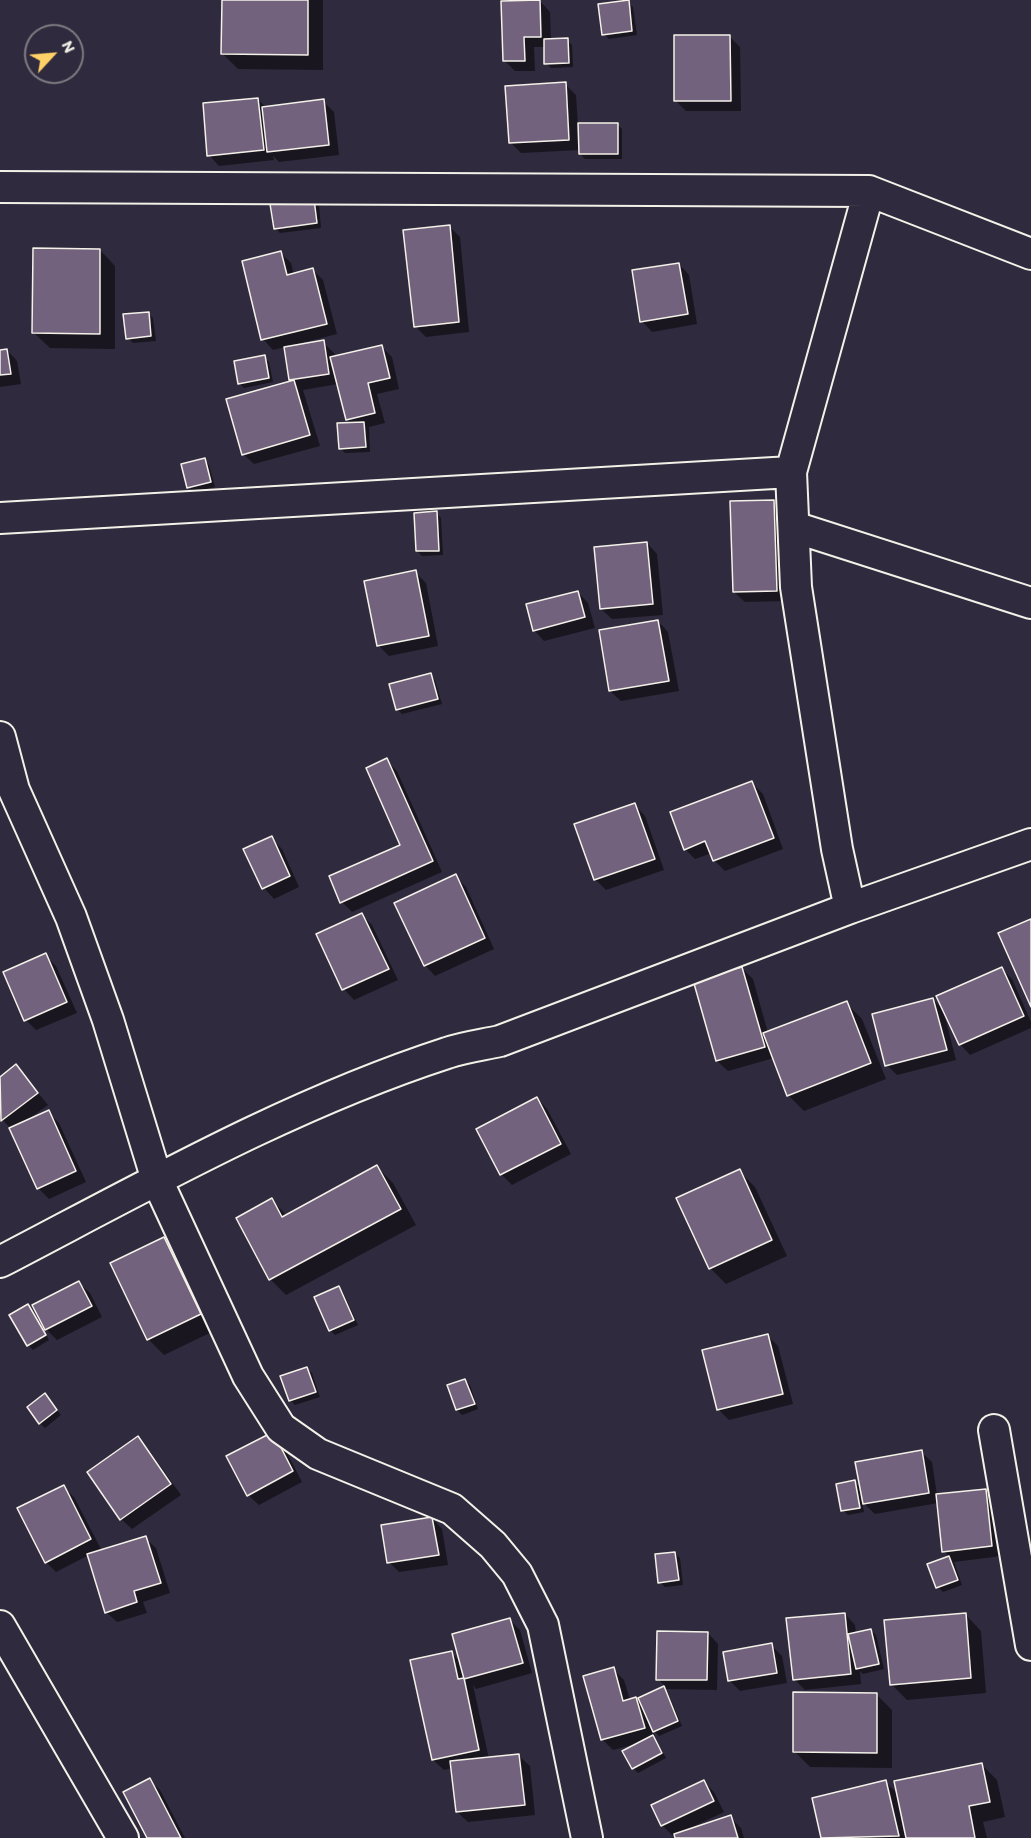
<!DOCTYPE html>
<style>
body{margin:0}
#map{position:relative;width:1031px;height:1838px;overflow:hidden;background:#2f2a3d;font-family:Itim,sans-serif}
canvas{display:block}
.north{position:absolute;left:24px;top:24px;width:60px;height:60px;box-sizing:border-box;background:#2f2a3d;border:2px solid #7e7a81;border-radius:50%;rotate:64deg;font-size:16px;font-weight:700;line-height:24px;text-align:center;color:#f4f1e8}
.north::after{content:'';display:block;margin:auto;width:21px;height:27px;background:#ffd166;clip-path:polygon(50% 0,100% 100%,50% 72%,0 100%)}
</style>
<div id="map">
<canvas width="1031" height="1838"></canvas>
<div class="north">N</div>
</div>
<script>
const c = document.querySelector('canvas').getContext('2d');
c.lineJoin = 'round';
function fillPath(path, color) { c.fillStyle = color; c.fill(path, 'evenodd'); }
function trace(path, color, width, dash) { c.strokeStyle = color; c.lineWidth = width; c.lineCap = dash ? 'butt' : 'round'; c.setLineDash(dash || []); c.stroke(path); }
const shadow = new Path2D(`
 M223,0H323V70L238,69L223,54Z
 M540,1L550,12L551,40H567L572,45L573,67L551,68L546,63V47H534L535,71H515L505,61Z
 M628,2L633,7L637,35L609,39L604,34Z
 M730,37L740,47L741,111H686L676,101Z
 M565,84L576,95L578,125L617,124L622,129V159H585L580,154V150L521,153L510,142Z
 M258,99L266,108L323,101L334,112L339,155L279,162L273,156L274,160L219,166L209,155Z
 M314,200L319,205L321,228L280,233L275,228Z
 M449,226L460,237L469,332L426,337L415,326Z
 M100,250L115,266V349L50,348L34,333Z
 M280,252L291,263L294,275L313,270L323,280L337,334L294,345V347L323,342L334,353L335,357L381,346L392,357L399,389L377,394L385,423L369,427L370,452L345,453L340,448L351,424L347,420L338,384L303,390L320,446L254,464L243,454L291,382L285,347L273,350L263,339Z
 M679,264L689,275L697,324L652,332L642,321Z
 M148,313L153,318L156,341L133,343L128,338Z
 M7,350L17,361L21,384L0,387V351Z
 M264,357L269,362L273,382L244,388L239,383Z
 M204,460L209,465L215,487L194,492L189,487Z
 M773,502L784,512L787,601L745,602L734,592Z
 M436,513L441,518L443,555L422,556L417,551Z
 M647,543L657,554L663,615L612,619L601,609Z
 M415,572L426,583L438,646L389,656L378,645Z
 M578,592L588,603L595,628L544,641L534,630Z
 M658,621L668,632L679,691L621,701L610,691Z
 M430,675L435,680L442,704L402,714L397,709Z
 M386,760L397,771L442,872L352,912L342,902L402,846Z
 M752,783L763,794L783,849L725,871L715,861L712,853L695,859L685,849Z
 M635,805L645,816L664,870L606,890L595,879Z
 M271,838L282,849L299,887L274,899L264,888L245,850Z
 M455,876L466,887L494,949L435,976L425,965Z
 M362,915L372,925L398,980L354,1000L344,989L318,935Z
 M45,955L56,966L77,1013L36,1030L26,1020Z
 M742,968L753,979L768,1033L846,1003L862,1019L886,1079L804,1111L788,1095L774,1058L728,1071L717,1061Z
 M1002,969L1012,979L1031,1022V1028L970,1055L960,1044L946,1013H944L956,1060L897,1075L887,1065L933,999L945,1012Z
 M16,1066L48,1105L26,1121L48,1112L59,1123L86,1182L49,1199L38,1188L11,1129L0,1117V1079Z
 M537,1098L547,1109L571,1154L512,1185L501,1174L478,1130Z
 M377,1167L393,1183L416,1225L286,1295L270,1279L272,1200L287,1216Z
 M739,1171L755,1187L787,1256L726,1284L710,1268Z
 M164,1239L180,1254L216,1330L164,1355L148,1339Z
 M79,1283L90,1293L102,1317L57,1340L46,1329Z
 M339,1287L343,1292L358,1325L335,1335L330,1330Z
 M28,1306L33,1311L49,1340L33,1350L28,1345Z
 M767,1335L778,1346L793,1404L729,1420L718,1409Z
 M307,1368L312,1373L320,1397L295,1405L290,1400Z
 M465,1380L470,1385L478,1409L462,1415L457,1410Z
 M50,1400L61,1415L45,1428L40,1423Z
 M138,1438L148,1449L181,1495L132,1529L121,1519Z
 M283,1445L302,1482L259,1505L248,1495L228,1457Z
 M921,1452L932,1462L937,1495L986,1490L996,1501L1002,1556L954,1562L962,1585L943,1592L938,1587L929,1565L950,1558L944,1551L938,1503L875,1514L862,1502L864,1512L848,1515L843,1510L855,1482L861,1488Z
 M63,1487L74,1497L102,1551L145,1538L156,1548L170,1593L143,1602L147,1613L117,1622L106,1612L89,1555L56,1572L46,1562Z
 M432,1518L442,1529L448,1565L399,1572L389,1562Z
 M675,1553L680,1558L683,1585L665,1587L660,1582Z
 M845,1614L855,1625L856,1634L871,1630L876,1635L884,1669L863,1674L860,1671L861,1684L805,1690L794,1679Z
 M966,1615L981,1631L986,1693L907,1700L891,1684Z
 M510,1620L520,1630L532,1673L476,1689L473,1685L489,1759L519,1756L530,1766L535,1815L468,1822L457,1812L452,1768L444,1770L433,1760L452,1653L461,1663Z
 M708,1633L718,1644L717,1690L664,1689L668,1693L682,1726L659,1736L653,1730L656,1740L666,1758L638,1773L633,1768L636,1744L613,1750L602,1739L613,1669L624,1680L630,1700H637L666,1687L658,1679Z
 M771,1645L782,1656L787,1683L740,1691L729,1680Z
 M876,1694L892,1710V1768L810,1767L794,1751Z
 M982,1765L997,1780L1005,1817L983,1822L987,1838H823L814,1799L885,1782L899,1795Z
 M149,1780L160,1790L185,1838H149Z
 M704,1782L714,1792L724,1812L686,1830V1832L730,1817L741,1828L744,1838H677L676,1834L673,1836L662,1825Z`);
const building = new Path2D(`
 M222,0H308V55L221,54Z
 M540,0L541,37H524L525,61H503L501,1Z
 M629,0L632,31L602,35L598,4Z
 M674,35H730L731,101H674Z
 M568,38L569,63L544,64V39Z
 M566,82L569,140L509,143L505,86Z
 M258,98L264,150L207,156L203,103Z
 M324,99L329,145L267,152L262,107Z
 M578,123H618V154H579Z
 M314,199L317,223L274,229L270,204Z
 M450,225L459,322L414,327L403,230Z
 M33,248L100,249V334L32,333Z
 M281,251L287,275L313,268L327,324L261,340L242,261Z
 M679,263L688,314L640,322L632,270Z
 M149,312L151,336L126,339L123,314Z
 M324,340L329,374L289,380L284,347Z
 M382,345L390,378L368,383L375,413L346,420L330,357Z
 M7,349L11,374L0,375V350Z
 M265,355L269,378L238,384L234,361Z
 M294,380L310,435L242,455L226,399Z
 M364,422L366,447L339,449L337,423Z
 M205,458L211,482L187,488L181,464Z
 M774,500L777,591L733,592L730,501Z
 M437,511L439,551H416L414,513Z
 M647,542L653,604L600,609L594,547Z
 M416,570L429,636L377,646L364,581Z
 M578,591L585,617L533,631L526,604Z
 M658,620L669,681L609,691L599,630Z
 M431,673L438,699L396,710L389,684Z
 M387,758L433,861L340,903L329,876L400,845L366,768Z
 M752,781L774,838L713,861L705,841L684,850L670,812Z
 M635,803L655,859L594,880L574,824Z
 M272,836L290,876L262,889L243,849Z
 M456,874L485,938L424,966L394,903Z
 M362,913L389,969L342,990L316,934Z
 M1031,919V1007L998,933Z
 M46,953L67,1002L24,1021L3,972Z
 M742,967L765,1047L716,1061L693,980Z
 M1002,967L1024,1016L959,1045L936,996Z
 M933,998L947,1050L885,1066L872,1014Z
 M847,1001L871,1063L787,1096L763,1033Z
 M16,1064L38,1093L1,1121L0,1077Z
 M537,1097L561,1144L500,1175L476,1129Z
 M49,1110L76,1171L37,1189L9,1128Z
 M377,1165L401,1209L269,1280L236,1218L272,1198L282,1217Z
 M740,1169L772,1240L709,1269L676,1198Z
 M164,1237L201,1314L147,1340L110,1263Z
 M79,1281L92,1306L45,1330L32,1305Z
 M339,1286L354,1320L329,1331L314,1297Z
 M28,1304L46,1335L27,1346L9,1315Z
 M768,1334L783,1394L717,1410L702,1350Z
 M307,1367L316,1392L289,1401L280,1376Z
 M465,1379L475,1404L456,1410L447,1385Z
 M45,1393L57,1410L39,1424L27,1407Z
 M273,1432L293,1471L247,1496L226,1456Z
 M138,1436L171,1484L120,1520L87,1472Z
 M922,1450L929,1493L863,1504L855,1462Z
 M855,1480L860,1508L841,1511L836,1484Z
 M64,1485L91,1539L45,1563L17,1508Z
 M986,1489L992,1546L942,1552L936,1494Z
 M432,1517L439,1555L387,1563L381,1525Z
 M146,1536L161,1583L134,1591L137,1602L105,1613L87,1554Z
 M675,1552L679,1580L658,1583L655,1554Z
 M949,1556L958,1580L936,1588L927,1564Z
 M845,1613L851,1674L793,1680L786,1618Z
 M966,1613L971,1678L890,1685L884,1620Z
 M510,1618L523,1663L464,1679L452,1634Z
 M871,1629L879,1664L856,1669L848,1634Z
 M657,1631L708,1632L707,1680H656Z
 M772,1643L777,1673L728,1681L723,1652Z
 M452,1651L458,1679L464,1678L479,1750L432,1760L410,1660Z
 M614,1667L623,1701L636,1697L645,1728L601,1740L583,1676Z
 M664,1686L678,1721L653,1732L638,1698Z
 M793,1692L877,1693V1753L793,1752Z
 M653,1735L662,1753L632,1769L622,1751Z
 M519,1754L525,1805L456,1812L450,1761Z
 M982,1763L990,1802L969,1806L975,1838H906L894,1781Z
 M150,1778L181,1838H147L123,1792Z
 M704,1780L714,1801L661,1826L651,1805Z
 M886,1780L899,1836L821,1838L812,1798Z
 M731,1815L738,1838H675L674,1834Z`);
const street = new Path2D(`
 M0,187L869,191L1031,254
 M0,518L791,472
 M794,527L1031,603
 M0,737L14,790L71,917L108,1020L157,1180L248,1376L281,1428L318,1454L452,1509L493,1545L517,1574L543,1625L587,1838
 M850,908L837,849L796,587L791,472L869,191
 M0,1262C146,1186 290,1104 447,1053C464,1047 482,1045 500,1041L850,908L1031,844
 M994,1430L1031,1645
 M0,1626L123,1838`);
fillPath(shadow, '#0007');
fillPath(building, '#72627d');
trace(building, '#f4f1e8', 1.5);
trace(street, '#f4f1e8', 34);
trace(street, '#2f2a3d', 30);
</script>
